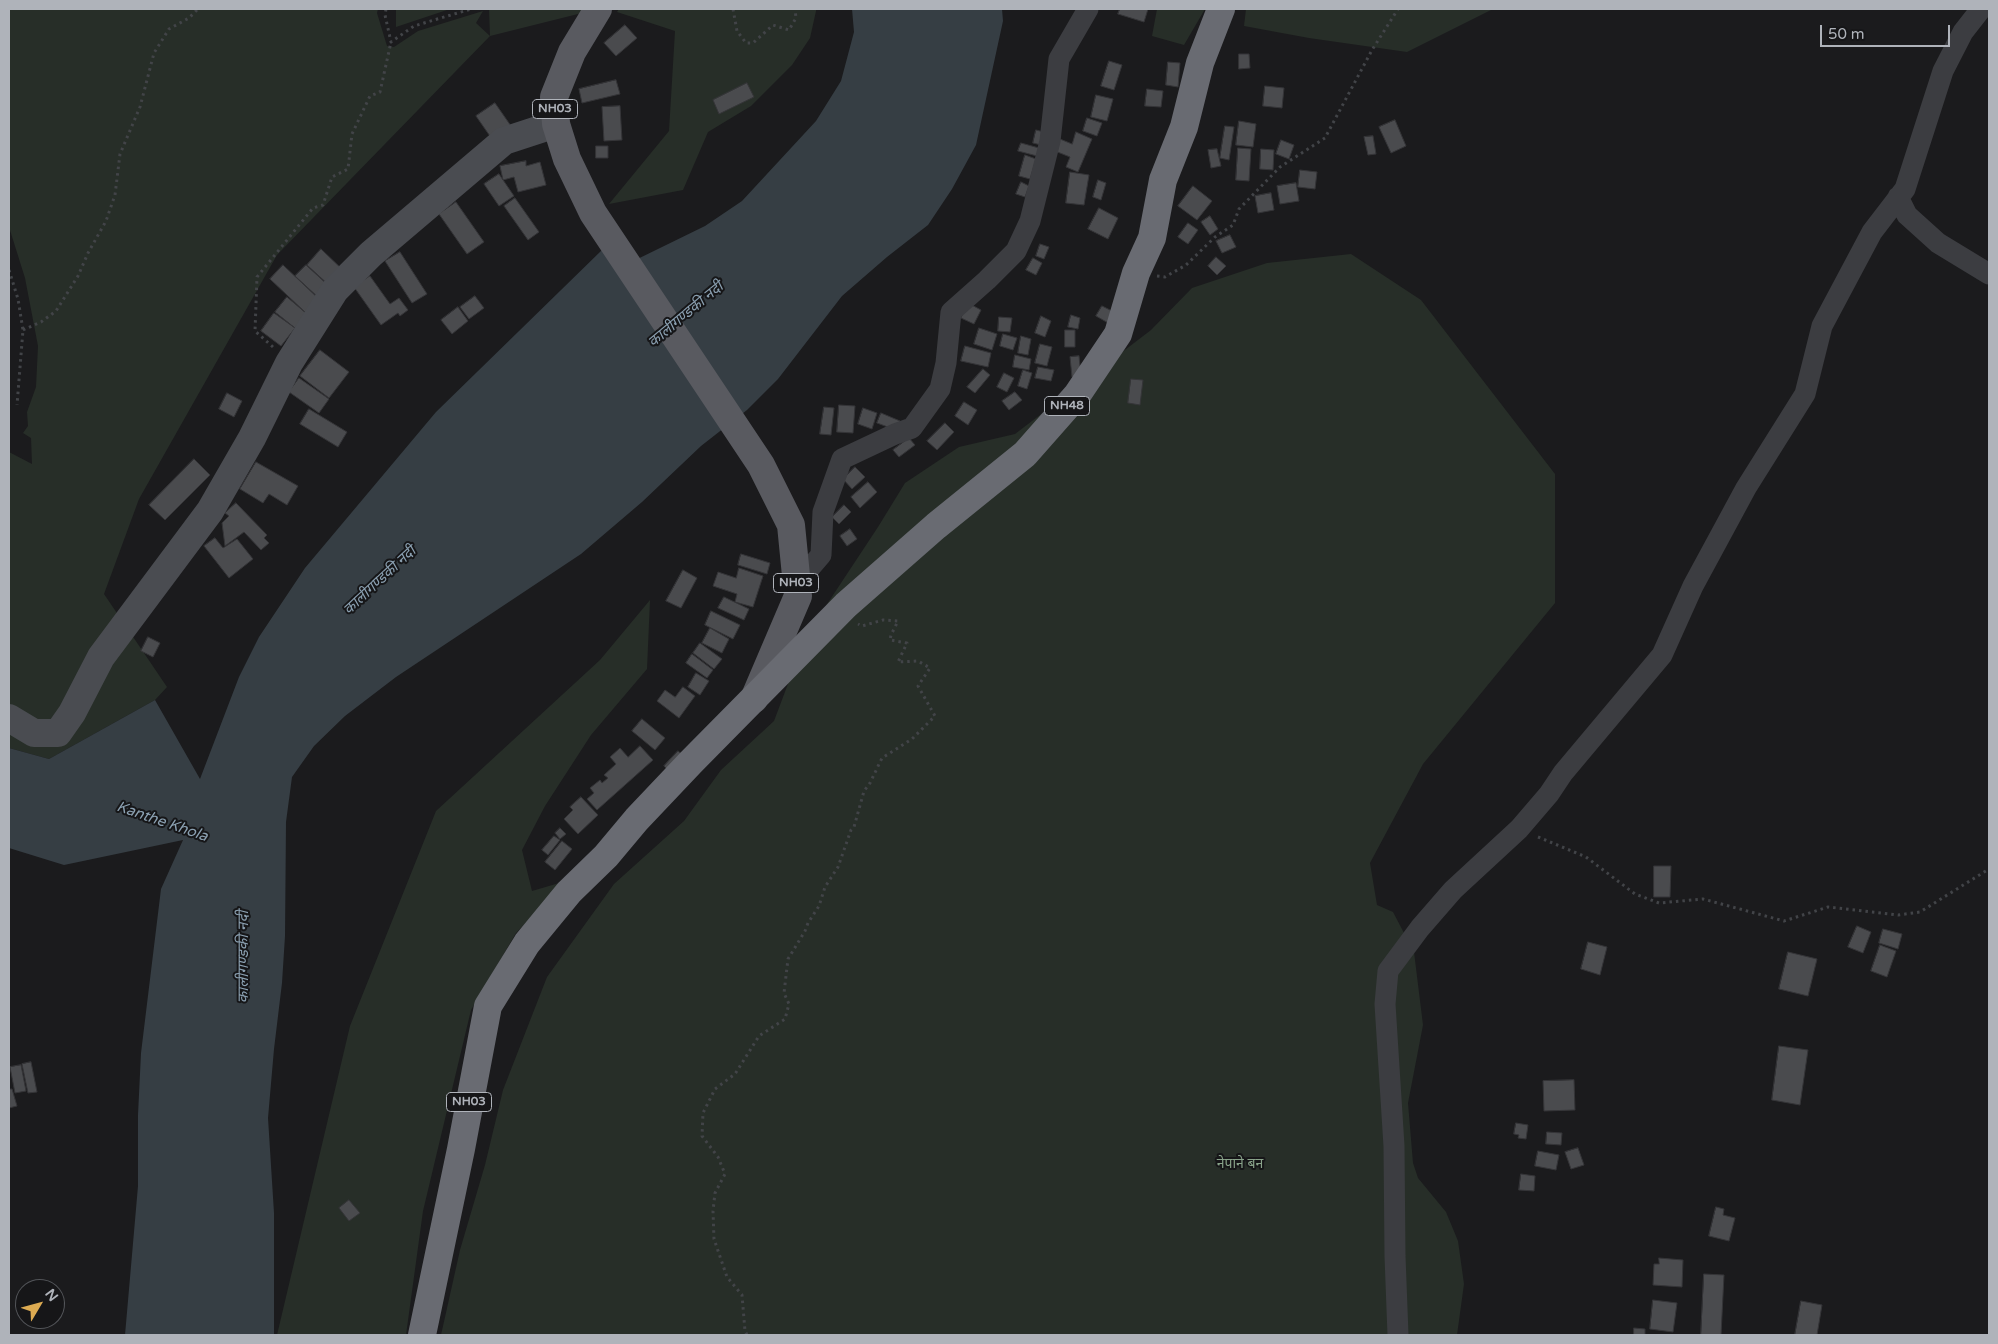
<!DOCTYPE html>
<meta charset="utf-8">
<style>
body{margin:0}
#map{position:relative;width:1998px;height:1344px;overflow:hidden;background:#1b1b1d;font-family:"Varela Round",sans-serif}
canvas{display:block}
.frame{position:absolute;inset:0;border:10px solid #afb3ba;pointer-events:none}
.north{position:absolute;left:15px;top:1279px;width:50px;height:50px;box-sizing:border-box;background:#161618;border:1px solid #535559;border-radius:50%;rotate:53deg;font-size:14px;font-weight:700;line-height:20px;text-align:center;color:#afb3ba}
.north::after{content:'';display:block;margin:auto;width:18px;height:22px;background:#ddab52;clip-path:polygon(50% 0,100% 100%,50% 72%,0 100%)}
.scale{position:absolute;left:1820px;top:25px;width:130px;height:22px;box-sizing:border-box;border:2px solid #afb3ba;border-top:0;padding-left:6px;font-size:15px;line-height:18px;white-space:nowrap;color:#afb3ba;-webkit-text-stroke:4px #161618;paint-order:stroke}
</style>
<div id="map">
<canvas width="1998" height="1344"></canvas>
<div class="frame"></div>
<div class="north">N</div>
<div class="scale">50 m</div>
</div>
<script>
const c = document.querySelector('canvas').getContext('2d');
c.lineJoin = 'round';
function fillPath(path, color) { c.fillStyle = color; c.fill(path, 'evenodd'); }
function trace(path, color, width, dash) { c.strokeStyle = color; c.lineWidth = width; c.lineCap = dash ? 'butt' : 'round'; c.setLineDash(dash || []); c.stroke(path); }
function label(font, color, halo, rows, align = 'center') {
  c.font = font + ' "Varela Round","Noto Sans Devanagari",sans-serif'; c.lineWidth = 4; c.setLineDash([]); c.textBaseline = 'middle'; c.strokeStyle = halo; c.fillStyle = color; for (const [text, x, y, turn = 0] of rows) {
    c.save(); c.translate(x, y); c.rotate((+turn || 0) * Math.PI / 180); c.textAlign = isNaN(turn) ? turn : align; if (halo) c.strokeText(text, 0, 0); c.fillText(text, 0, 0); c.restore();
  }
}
const green = new Path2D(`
 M9,9H378L377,13L387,46L394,47L418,31L483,11L476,23L490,36L489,9H583L582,13L490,36L277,255L139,499L104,594L167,687L155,700L49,759L9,748V452L32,464L31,438L23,433L28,426L27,412L36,387L38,346L25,278L9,227Z
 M396,9H450L396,27Z
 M619,9H816V11L810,38L792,65L751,106L708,132L683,190L609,204L669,131L675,31L617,12Z
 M1157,9H1205L1184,45L1152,36Z
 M1246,9H1493L1407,52L1309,38L1244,26Z
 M1351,254L1421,300L1555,474V603L1423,764L1370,863L1377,905L1393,912L1414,952L1423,1025L1408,1103L1413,1163L1418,1178L1446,1212L1458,1241L1464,1284L1457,1335H441L460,1250L485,1165L503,1090L547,977L614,884L684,821L721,770L774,721L806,636L878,527L905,483L959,447L1015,434L1151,330L1192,288L1267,263Z
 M650,600L647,669L591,735L545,806L522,850L532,891L566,881L516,933L471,1010L423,1211L406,1335H277L350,1026L436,811L600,660Z`);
const water = new Path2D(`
 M852,9H1002L1003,21L976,145L952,189L928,225L887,257L842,296L778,379L747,410L701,446L642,502L581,554L396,677L345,716L314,746L292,777L286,822L285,936L282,983L274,1049L268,1118L274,1213V1335H125L138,1186V1115L141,1053L161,889L183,840L64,865L9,848V748L49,759L155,700L200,779L239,677L259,637L305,568L436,412L602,250L615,270L705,226L742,201L816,121L841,81L854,32Z`);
const building = new Path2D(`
 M1120,9H1148L1144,22L1118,14Z
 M625,25L637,38L616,56L604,43Z
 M1239,54H1249L1250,68L1239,69Z
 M1109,61L1122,65L1114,90L1101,86Z
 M1168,62L1180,63L1178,87L1166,85Z
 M616,80L620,94L582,103L579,89Z
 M747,83L754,97L719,114L713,100Z
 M1265,86L1284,88L1282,108L1263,106Z
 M1147,89L1163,91L1161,107L1145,106Z
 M1096,95L1113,99L1107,121L1091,117Z
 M495,103L511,126L492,139L476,116Z
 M620,106L622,140L604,141L602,107Z
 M1087,118L1102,123L1097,136L1083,131Z
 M1395,120L1406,146L1391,153L1379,127Z
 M1239,121L1256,124L1253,147L1236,145Z
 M1225,126L1234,127L1229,160L1220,158Z
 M1036,130L1044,132L1041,145L1033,143Z
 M1076,132L1092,139L1078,172L1066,167L1070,157L1055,151L1060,139L1072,144Z
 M1373,136L1376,154L1368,155L1364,137Z
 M1281,140L1294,145L1289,159L1276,154Z
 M1021,143L1039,148L1037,156L1018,151Z
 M596,146H608V158H596Z
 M1238,148L1251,149L1249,181L1236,180Z
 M1217,149L1221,166L1211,168L1208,150Z
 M1261,149L1274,150L1273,170L1260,169Z
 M1025,155L1036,159L1030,179L1019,176Z
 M526,161V166L540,162L546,185L518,192L514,177L503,180L500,166Z
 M1300,170L1317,172L1315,189L1298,187Z
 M1070,172L1089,175L1084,205L1066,203Z
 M499,174L514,196L499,206L484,184Z
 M1098,180L1106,183L1101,200L1093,197Z
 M1021,182L1029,186L1025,197L1016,194Z
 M1296,183L1299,201L1280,204L1277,186Z
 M1193,186L1212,201L1197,220L1178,206Z
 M1271,193L1274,210L1258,213L1255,196Z
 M515,198L539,232L528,240L504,206Z
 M456,202L484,242L467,254L439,214Z
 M1099,208L1118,218L1108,239L1088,229Z
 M1210,216L1218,229L1210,235L1201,222Z
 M1188,223L1198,230L1188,244L1178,237Z
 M1230,235L1236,247L1222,253L1216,241Z
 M1040,244L1049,247L1044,259L1036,256Z
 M321,249L345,272L331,287L307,265Z
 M400,252L427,294L412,303L385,261Z
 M1216,257L1226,266L1217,275L1208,266Z
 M1033,258L1042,263L1036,275L1026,270Z
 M283,265L320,300L307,314L270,279Z
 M306,265L330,287L319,298L295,276Z
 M370,276L390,304L399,298L408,310L400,316L398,313L381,325L354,287Z
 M475,296L484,308L469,319L460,307Z
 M287,297L307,314L295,328L275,312Z
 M968,303L981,310L974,324L961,318Z
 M1102,306L1116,313L1110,324L1096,316Z
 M458,307L468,321L452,334L441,320Z
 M274,313L295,328L281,346L261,331Z
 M1071,315L1080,318L1078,329L1068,327Z
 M1041,316L1051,321L1045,337L1035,333Z
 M999,317L1012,318L1010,332L998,331Z
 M979,328L997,334L992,350L974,344Z
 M1065,330H1075V347H1065Z
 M1003,334L1017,338L1013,350L1000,346Z
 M1021,336L1031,339L1028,355L1018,353Z
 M1040,344L1052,347L1047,366L1035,363Z
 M965,346L991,353L988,367L961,361Z
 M320,350L349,372L329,398L300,376Z
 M1015,355L1031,359L1029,370L1013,367Z
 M1079,356L1081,376L1072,377L1070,357Z
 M1038,367L1054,370L1051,381L1035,378Z
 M983,369L990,375L975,393L967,387Z
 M1023,370L1032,373L1027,389L1018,386Z
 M1004,373L1014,378L1007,392L997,387Z
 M299,378L329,399L319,413L289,392Z
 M1131,379L1143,380L1140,405L1128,403Z
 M1015,392L1022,400L1009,410L1002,401Z
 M227,393L242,401L234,417L219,409Z
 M964,402L977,410L968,425L955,416Z
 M839,405L855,406L853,433L837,432Z
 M824,407L834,408L831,435L820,434Z
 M863,408L877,413L872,429L858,424Z
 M309,409L347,432L338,447L300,424Z
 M881,413L900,421L896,430L877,423Z
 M945,423L954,432L937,450L927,441Z
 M909,438L915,445L899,457L893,450Z
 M194,459L210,475L165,520L149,505Z
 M256,462L298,486L287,505L269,494L263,503L240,489Z
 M855,467L865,477L852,489L843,479Z
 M868,482L877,492L860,508L851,497Z
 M236,503L267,535L264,538L269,543L261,550L244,532L225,546L222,523L229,516L225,513Z
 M844,505L851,512L839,524L832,517Z
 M850,529L857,539L847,546L840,536Z
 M215,538L223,548L237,539L253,559L229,578L204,546Z
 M741,554L770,563L767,574L738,565Z
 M739,568L763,576L753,607L735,602L737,594L713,586L718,572L736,578Z
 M683,570L697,578L681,608L666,601Z
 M724,597L749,609L744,620L718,608Z
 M711,611L740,625L733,639L705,625Z
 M710,628L729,639L722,653L702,643Z
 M148,637L160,643L153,657L141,651Z
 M700,643L722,659L714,669L693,653Z
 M692,654L713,670L707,678L686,663Z
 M696,673L709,681L700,695L688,687Z
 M683,687L695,696L679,718L657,701L665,690L675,697Z
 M642,719L665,738L655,750L632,731Z
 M640,746L653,760L597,810L587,799L594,793L590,788L600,780L602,783L608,778L604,775L616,764L610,757L620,748L628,757Z
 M678,751L684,756L669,771L664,766Z
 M581,797L598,815L578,834L564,819L573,810L570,807Z
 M560,828L566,834L560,839L555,833Z
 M554,836L560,840L548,855L542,850Z
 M562,841L572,849L555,870L545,862Z
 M1654,866H1671L1670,897H1654Z
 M1857,926L1871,932L1863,953L1848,947Z
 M1883,929L1902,934L1898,949L1879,943Z
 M1588,942L1607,947L1600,975L1581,969Z
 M1880,945L1896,951L1887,977L1871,971Z
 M1788,952L1817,959L1808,996L1779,989Z
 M1779,1046L1808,1050L1800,1105L1772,1100Z
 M31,1062L37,1092L28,1093L22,1064Z
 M21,1065L26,1091L15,1093L10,1067Z
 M1574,1080L1575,1110L1544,1111L1543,1081Z
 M9,1089H12L17,1106L9,1108Z
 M1516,1123L1528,1125L1526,1139L1518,1138L1519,1135L1514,1134Z
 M1547,1132L1562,1133L1561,1145L1546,1144Z
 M1578,1148L1584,1165L1571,1169L1565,1152Z
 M1538,1151L1559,1155L1556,1170L1535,1166Z
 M1521,1174L1535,1176L1534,1191L1519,1190Z
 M349,1200L360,1213L349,1221L339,1208Z
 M1716,1207L1724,1209L1723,1215L1735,1218L1729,1241L1709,1236Z
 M1659,1258L1683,1260L1682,1287L1653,1285L1654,1264H1659Z
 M1704,1274L1724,1275L1721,1335H1701Z
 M1653,1300L1677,1303L1673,1332L1650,1329Z
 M1801,1301L1822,1305L1817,1335H1795Z
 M1634,1328L1645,1329V1335H1634Z`);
const path = new Path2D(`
 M386,9L385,15L391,42L414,26L471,9
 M733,9L737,31L746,43H753L773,25L789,30L796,18L795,9
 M9,270L18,299L23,330L17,405
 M1157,276L1165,277L1186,265L1215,237L1233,225L1239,209L1280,167L1325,138L1372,50L1398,9
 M23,330L41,322L56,311L78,276L88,253L106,221L115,195L120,154L140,107L154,53L169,29L189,18L198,9
 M273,347L255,331L257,277L313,208L323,205L332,177L348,169L352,134L370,96L380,92L391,42
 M1538,837L1586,857L1635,894L1659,903L1703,899L1784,921L1828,907L1898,915L1920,912L1989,869
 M747,1335L745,1331L742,1295L727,1277L714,1239L713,1211L715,1193L725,1174L718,1157L702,1136L703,1113L715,1089L735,1074L759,1036L785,1019L789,1004L784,993L788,959L805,931L808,923L819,906L825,887L838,867L851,830L854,827L864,791L870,783L882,758L912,739L935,716L918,686L930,668L918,661L898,662L907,643L890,640L891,635L898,621L883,620L862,626L858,624`);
const street = new Path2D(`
 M1898,197L1907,215L1938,243L1989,274
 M797,583L821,555L823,512L842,459L895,434L912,428L940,389L946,363L951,312L987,280L1016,251L1030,221L1050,141L1059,59L1088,9
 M1398,1335L1395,1256L1394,1146L1385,1004L1388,971L1420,928L1453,890L1519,829L1549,794L1563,773L1662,655L1693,586L1746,488L1805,394L1822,326L1872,232L1905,189L1943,71L1963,32L1981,9`);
const secondary = new Path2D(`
 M9,718L34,733H58L72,713L101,657L210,511L252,438L289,363L335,290L371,254L504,141L556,124`);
const primary = new Path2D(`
 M598,9L572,52L554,97L556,124L567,159L593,213L761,465L791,525L798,596L754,699`);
const highway = new Path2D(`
 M422,1335L461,1149L488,1006L527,943L569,892L606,856L637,819L691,762L846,605L936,526L1025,454L1077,395L1118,334L1136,273L1152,238L1163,180L1184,127L1200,63L1221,9`);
const shields = [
 [555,109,45],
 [1067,406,45],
 [796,583,45],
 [469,1102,45]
];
const shieldNames = [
 ["NH03",555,109],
 ["NH48",1067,406],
 ["NH03",796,583],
 ["NH03",469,1102]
];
const parkNames = [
 ["नेपाने बन",1240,1164]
];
const waterNames = [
 ["कालीगण्डकी नदी",686,315,-40],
 ["कालीगण्डकी नदी",380,581,-43],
 ["Kanthe Khola",162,822,19],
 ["कालीगण्डकी नदी",244,957,-90]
];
fillPath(green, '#272e28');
fillPath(water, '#363e44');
fillPath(building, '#4a4b4e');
trace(building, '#353538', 1);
trace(path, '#424448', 3, [2.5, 4]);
trace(street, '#3c3d41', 21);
trace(secondary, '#4a4c51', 28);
trace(primary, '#595a60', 28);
trace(highway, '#696b72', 28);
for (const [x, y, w] of shields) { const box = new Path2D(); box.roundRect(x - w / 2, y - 9.5, w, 19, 4); c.fillStyle = '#161618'; c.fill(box); trace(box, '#afb3ba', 1); }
label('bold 12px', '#afb3ba', null, shieldNames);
label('14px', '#89a38a', '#161618', parkNames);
label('italic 15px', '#8ba0b1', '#161618', waterNames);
</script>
